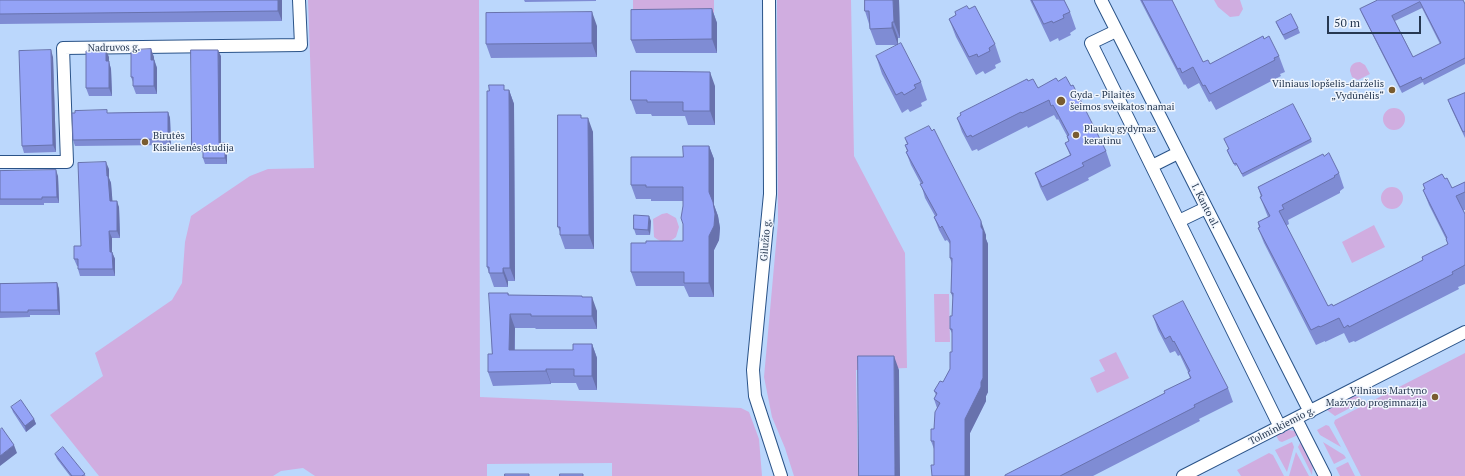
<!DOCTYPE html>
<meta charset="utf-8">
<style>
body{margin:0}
#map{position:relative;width:1465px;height:476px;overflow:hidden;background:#bbd7fc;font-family:"PT Serif",serif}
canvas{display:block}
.scale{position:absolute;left:1327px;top:16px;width:94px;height:18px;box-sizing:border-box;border:2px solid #263851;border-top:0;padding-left:5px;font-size:12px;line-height:14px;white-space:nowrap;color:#263851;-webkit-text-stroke:3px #f1f6fd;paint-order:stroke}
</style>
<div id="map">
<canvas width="1465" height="476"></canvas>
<div class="scale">50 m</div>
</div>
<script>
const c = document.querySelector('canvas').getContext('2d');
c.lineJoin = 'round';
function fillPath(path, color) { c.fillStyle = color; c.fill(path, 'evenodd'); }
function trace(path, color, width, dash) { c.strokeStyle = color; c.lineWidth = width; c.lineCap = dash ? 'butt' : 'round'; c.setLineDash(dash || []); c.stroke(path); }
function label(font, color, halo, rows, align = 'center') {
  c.font = font + ' "PT Serif",serif'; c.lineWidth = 3; c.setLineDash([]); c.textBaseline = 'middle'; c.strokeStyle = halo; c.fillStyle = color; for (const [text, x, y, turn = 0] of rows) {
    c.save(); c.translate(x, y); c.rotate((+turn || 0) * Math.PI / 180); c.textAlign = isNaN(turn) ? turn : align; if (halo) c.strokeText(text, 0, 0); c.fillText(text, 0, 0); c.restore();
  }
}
const green = new Path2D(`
 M308,0H479L480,397L741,408L749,412L759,439L762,476H612V463L487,464V476H315L303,468L281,471L273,476H99L50,415L103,376L95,353L172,300L182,283L185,242L191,216L250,176L268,169L314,168Z
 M633,0H714V15L633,16Z
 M777,0H851L854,156L905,253L907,368L856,370L858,476H794L785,448L772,417L764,377L778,222Z
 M1214,0H1240L1243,9L1239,16L1230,17L1218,7Z
 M1360,62L1365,65L1370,74L1358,80L1352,77L1350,71C1350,65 1354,62 1360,62Z
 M1383 119a11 11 0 1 1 22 0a11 11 0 1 1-22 0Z
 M1381 198a11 11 0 1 1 22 0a11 11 0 1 1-22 0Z
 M667,213L676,218L679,227L676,237C669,243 661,243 654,237L653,219L662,214Z
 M1374,225L1385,247L1352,263L1342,242Z
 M934,294H949L950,342H935Z
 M1116,352L1129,378L1097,393L1090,378L1105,371L1099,360Z
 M1465,353V476H1361L1334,423L1335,420Z
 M1354,396L1360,397L1363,401L1335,416L1327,410Z
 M1326,425L1329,426L1341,447L1320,435L1317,430Z
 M1288,430L1295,431L1298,435L1282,442L1279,441L1276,435Z
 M1301,441L1313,465L1312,475L1298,447Z
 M1292,442L1294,447L1287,472L1275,450Z
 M1323,442L1344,455L1346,458L1334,464Z
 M1296,452L1309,476H1289Z
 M1269,453L1273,455L1284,476H1241L1237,470Z
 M1348,462L1355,476H1340L1336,468Z`);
const minor = new Path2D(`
 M769,0L770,194L753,370L755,396L781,476
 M1101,0L1310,412
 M1116,31L1091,43L1280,427
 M0,162H67L63,48L301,45L299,0
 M1152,166L1178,153
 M1179,221L1206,208
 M1296,419L1325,476
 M1183,476L1465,332`);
const wall = new Path2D(`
 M0,0H282V21L0,24Z
 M524,0H596V1L525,2Z
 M899,0L900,38H898V45H876L870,29L869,24L865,11Z
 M1030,0H1064L1070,12L1076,29L1070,33L1071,35L1059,41L1058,38L1050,42Z
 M1140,0H1172L1203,62L1210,64L1264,39L1279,56L1285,72L1280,74L1281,76L1216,110L1211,101L1209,102L1199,83L1188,89L1185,84L1184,85Z
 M1378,0L1465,4V64L1424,85L1423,82L1402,93L1362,14L1360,9ZM1422,8L1440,44L1413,57L1395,21Z
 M712,9L717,23V53H636L631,40Z
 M969,9L995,44L1001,62L995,65L996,68L985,74L983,71L976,75L956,37L949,19L956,16L955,12Z
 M1276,22L1298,28L1300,33L1285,40L1278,27Z
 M597,26V57L491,58L486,44Z
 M151,49L157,68V94H136L133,86V82L131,77Z
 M221,56V143L227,150V164H205L203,158V152H194L192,146Z
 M876,56L921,82L927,100L921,103L922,106L910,112L908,109L902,113L882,74Z
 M53,57L56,152L24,153L22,146Z
 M109,57V62L111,69L112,96H89L86,88Z
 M1028,81L1038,88L1106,151L1111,166L1088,178L1089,180L1047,201L1040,187L1035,173L1070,155L1065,143L1069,142L1067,136L1058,119L1057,120L1054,115L1028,128L1027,126L978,151L977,149L972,151L962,132L957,118Z
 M715,86V125H688L685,116H652L651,114H636L631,100Z
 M506,90H509L514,104L515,281H508V287H494L487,267Z
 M1465,93V138L1451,108L1448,100Z
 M168,112L170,118L171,145L75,146L73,140L107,113Z
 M582,118L593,132L594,249H565L560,235V232L558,227Z
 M905,138L986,235V239L988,244V392L986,396V401L970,433V476H932L934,465V449L931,441L934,429L937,408L934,399L936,395L934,391L943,382L950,369L952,352V333L950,329L952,316L953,298L951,293L952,264L950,258V244L947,240L945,241L939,230L934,217L935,216L925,198L921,184L911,165L906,152L907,151L905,145L907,144Z
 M1224,139H1311L1312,142L1243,177L1237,165L1235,166L1228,153L1227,150L1229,149Z
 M709,146L714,159V205L718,216L720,228L719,240L714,250V297H689L684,286H636L631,272L646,243L683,241V201H651V199H636L631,185L683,157Z
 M1324,156L1339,173L1344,188L1340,191V193L1288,220L1289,224L1286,226L1328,306H1333L1345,300L1423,260L1422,257L1448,245L1446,239L1429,205L1423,190L1425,189L1423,184L1445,179L1452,188L1465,182V210H1463L1465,214V284L1458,287L1459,289L1355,342L1354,341L1349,343L1344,333L1325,342V341L1316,345L1264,243L1258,228L1259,227L1258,222L1268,217L1260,197H1261L1258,187Z
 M109,169V178L111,183L112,201L119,207L120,238H112V252L115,259V276H80L78,269V266H77L74,259L81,246Z
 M0,171L58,176L59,203H44V205H0Z
 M651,221L650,235H636L634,229Z
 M57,283L59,289L60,315H30V317L0,318V284Z
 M508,293L509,295L582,297L597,311V329H536L535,328H515V350H573L592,344L597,358V390H579L576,383H551V384L493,386L488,372L492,354Z
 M1153,316L1228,388L1233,402L1199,419L1200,421L1093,476H1005L1165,393L1190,378L1188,372L1180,355L1178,356L1175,351L1170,353L1158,330Z
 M11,407L34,419L36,424L26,432L13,412Z
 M55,454L86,476H70L57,459Z`);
const shadedWall = new Path2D(`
 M278,0H282V21L278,11Z
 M893,0H899L900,38L894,22Z
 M712,9L717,23V53L712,39Z
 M592,12L597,26V57L592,43Z
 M892,22L898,38V45L892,28Z
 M151,49L154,57V68L151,60Z
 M51,50L53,57L56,152L53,145Z
 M106,50L109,57V62L111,69L112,96L109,88L106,61Z
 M218,50L221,56V150L219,143Z
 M154,60L157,68V94L154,86Z
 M710,72L715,86V125L710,111Z
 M509,90L514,104L515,281L510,268Z
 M168,112L170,118L171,145L168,139Z
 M588,118L593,132L594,249L589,235Z
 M225,143L227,150V164L225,158Z
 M709,146L714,159V205L718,216L720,228L719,240L714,250V297L709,283Z
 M106,162L109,169V178L111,183L113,207L110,201L107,176Z
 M56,170L58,176L59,203L57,197Z
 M117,201L119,207L120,238L117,231Z
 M649,216L651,221L650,235L648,230Z
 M981,221L986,235V239L988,244V392L986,396V401L970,433V476H965V419L981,227Z
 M109,231L112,238V259L110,252Z
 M112,252L115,259V276L113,269Z
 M503,268L508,281V287L503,273Z
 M57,283L59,289L60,315L58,310Z
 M592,297L597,311V329L592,316Z
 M510,314L515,328L514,364L509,350Z
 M592,344L597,358V390L592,376Z
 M894,356L899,370L900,476H895Z
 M546,369L551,383V384L546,371Z
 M34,419L36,424L26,432L25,426Z
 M14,445L17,453L0,466V456Z`);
const building = new Path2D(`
 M0,0H278V11L0,14Z
 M865,0H893L894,22H892V28L870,29L869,11H865Z
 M1032,0H1064L1070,12L1063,15L1064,18L1053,23L1052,21L1044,24Z
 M1142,0H1172L1203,62L1208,60L1210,64L1263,36L1264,39L1269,36L1279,56L1274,58L1275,60L1210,94L1205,85L1203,86L1193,67L1182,73L1180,68L1178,69Z
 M1378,0H1463L1465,4V58L1422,80L1421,77L1400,87L1360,9ZM1420,2L1441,43L1413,57L1392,16Z
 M967,6L969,9L975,6L995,44L989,48L990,51L978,57L977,54L969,57L949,19L956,15L955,12Z
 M712,9V39L631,40V10Z
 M592,12V43L486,44V13Z
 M1291,14L1298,28L1283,35L1276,22Z
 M901,43L921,82L914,85L916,88L904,95L902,92L896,95L876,56Z
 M151,49V60H154V86H133V77H131V52L134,51V50Z
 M51,50L53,145L22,146L19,51Z
 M89,50H106V61H109V88H86V51H89Z
 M191,50H218L219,143H225V158H203V146H192Z
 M631,71L710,72V111H683V102H647V100H631Z
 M1066,77L1071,86L1073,85L1106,151L1082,163L1084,166L1042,187L1035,173L1071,155L1065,143L1069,141L1067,136L1069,135L1053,105L1051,106L1049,100L1022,113L1021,112L972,137L971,135L967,137L957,118L961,115L960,113L1027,79L1028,81L1033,79L1038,88L1056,78L1058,81Z
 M489,85H504V90H509L510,268H503V273H489V267H487V91H489Z
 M1465,93V131L1463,132L1448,100Z
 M1293,104L1311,139L1242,174L1236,163L1234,164L1227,150L1229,149L1224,139Z
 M107,110V113L168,112V139L73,140L72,113H75V111Z
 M558,115H581V118H588L589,235H560V227H558Z
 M929,126L932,131L934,129L946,153L981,221V227L983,230V378L981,382V387L965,419V476H932L931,465H934V441H931V429H934L935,412L940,403L934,399L937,393L934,391L940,381L943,382L950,369V352H952V329H950V316H952L953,293H951L952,258H950V241L942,226L940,228L934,217L937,215L920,184L923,183L906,152L908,151L905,145L908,144L905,138Z
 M683,146H709V192L713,202L715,214L714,226L709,236V283H684V272H631V243H646V241H683V224L681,218L683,206V187H646V185H631V157H683Z
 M1329,153L1339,173L1334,176L1335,177L1282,205L1284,209L1279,211L1328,306L1332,304L1333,306L1345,300L1423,260L1422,257L1448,244L1446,239L1447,238L1423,190L1425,189L1423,184L1442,174L1445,179L1447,178L1452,188L1465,182V192L1456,196L1465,214V265L1452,272L1453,274L1349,327L1348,325L1344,328L1339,318L1320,327L1319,326L1311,330L1258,228L1260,227L1258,222L1270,216L1260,197L1262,196L1258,187L1323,154L1324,156Z
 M106,162L107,176H108L110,201H117V231H109L110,252H112L113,269H78V259H74V246H81L78,163Z
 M56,170L57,197H42V199H0V171Z
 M634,215L649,216L648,230L634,229Z
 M57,283L58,310H28V312H0V284Z
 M489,293H508V295L582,296V297H592V316H531V314H510L509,350H573V344H592V376H574V369H546V371L488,372V354H492Z
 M1183,301L1228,388L1194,405L1195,407L1060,476H1005V475L1165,393L1164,391L1191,378L1188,372L1190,371L1174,341L1173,342L1170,336L1165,339L1153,316Z
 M858,356H894L895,476H859Z
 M21,400L34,419L25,426L11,407Z
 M2,428L14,445L0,456V430Z
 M63,447L85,474L82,476H72L55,454Z
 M505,474H529V476H505Z
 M560,474H583V476H560Z`);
const markers = [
 [1392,90,4,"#795c30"],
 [1061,101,5,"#795c30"],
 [1076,135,4,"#795c30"],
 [145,142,4,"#795c30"],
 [1435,397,4,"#795c30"]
];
const streetNames = [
 ["Nadruvos g.",114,48,-1],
 ["I. Kanto al.",1205,206,63],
 ["Gilužio g.",766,240,-85],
 ["Tolminkiemio g.",1282,426,-27]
];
const poiNames = [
 ["Vilniaus lopšelis-darželis",1384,84,"right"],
 ["„Vydūnėlis“",1384,96,"right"],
 ["Gyda - Pilaitės",1070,95],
 ["šeimos sveikatos namai",1070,107],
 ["Plaukų gydymas",1084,129],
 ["keratinu",1084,141],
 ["Birutės",153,136],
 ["Kisielienės studija",153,148],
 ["Vilniaus Martyno",1427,391,"right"],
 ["Mažvydo progimnazija",1427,403,"right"]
];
fillPath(green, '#d0ade0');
trace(minor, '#2a5388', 14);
trace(minor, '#fff', 12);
fillPath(wall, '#7f8cd4');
fillPath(shadedWall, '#6872ad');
fillPath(building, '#94a3f7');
trace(building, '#6872ad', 1);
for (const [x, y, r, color] of markers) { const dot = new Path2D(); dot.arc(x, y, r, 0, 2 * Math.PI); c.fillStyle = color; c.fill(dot); trace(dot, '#f1f6fd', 1.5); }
label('10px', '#263851', '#f1f6fd', streetNames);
label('10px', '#263851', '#f1f6fd', poiNames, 'left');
</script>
